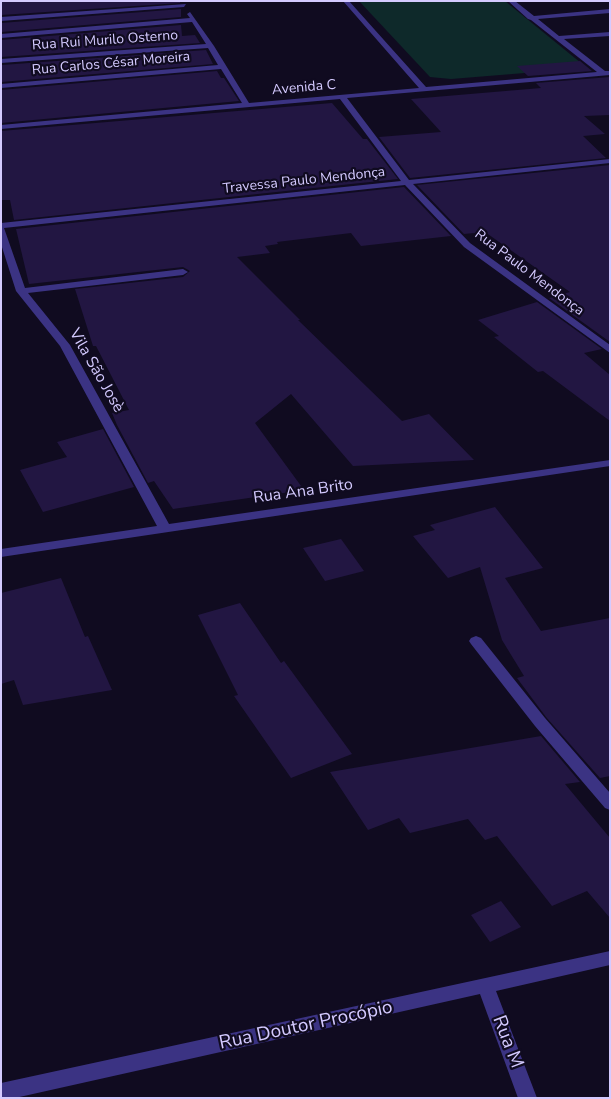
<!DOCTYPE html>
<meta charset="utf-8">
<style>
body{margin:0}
#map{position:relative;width:611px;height:1099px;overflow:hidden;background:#100b20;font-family:"Nunito Sans",sans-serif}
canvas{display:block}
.frame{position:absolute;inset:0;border:2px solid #d4caff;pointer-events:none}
</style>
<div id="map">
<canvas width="611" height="1099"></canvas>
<div class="frame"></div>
</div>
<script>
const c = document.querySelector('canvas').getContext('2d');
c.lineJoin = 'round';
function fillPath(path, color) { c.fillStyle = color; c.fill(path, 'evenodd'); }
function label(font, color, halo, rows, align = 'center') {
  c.font = font + ' "Nunito Sans",sans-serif'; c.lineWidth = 4.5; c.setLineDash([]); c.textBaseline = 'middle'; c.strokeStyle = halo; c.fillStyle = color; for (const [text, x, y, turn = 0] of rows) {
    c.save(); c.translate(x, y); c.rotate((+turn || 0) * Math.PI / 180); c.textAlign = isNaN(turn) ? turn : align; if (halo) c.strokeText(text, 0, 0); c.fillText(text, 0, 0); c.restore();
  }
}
const green = new Path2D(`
 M359,1H505L581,63L574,69L451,79L430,77Z`);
const building = new Path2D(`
 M1,1H180V3L1,15Z
 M181,9V17L1,32V23Z
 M181,25L182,36L195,35L200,43L1,57V40Z
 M206,50L213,64L1,82L2,65Z
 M580,61L592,71L528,76L517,66Z
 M217,71L221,78H224L239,101L1,123V90Z
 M610,77V115L584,116L605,134L583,136L606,158L410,178L379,137L441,132L411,99L541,88L536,83Z
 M332,103L363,139H367L398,179L14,220L10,200H1V131Z
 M610,165V342L549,298L570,292L485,232L464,234L417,185Z
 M404,187L451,236L361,246L351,233L277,242L278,244L265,246L270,253L237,257L300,320H298L402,421L429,414L474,460L353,466L291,394L255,423L304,490L173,509L154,481L148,483L117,425L112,413L129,410L96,346H93L75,289L183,277L190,271L183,267L29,284L16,229Z
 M537,302L602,349L584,353L610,375V421L543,371L538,372L494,337L499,336L478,320Z
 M103,429L134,487L43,512L20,470L67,457L57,442Z
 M495,507L543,568L505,578L541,631L610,618V776L600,778L546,717L517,678L524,676L502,640L480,567L448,578L413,536L435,530L430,525Z
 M341,539L364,571L325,581L303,548Z
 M61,578L85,637L88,636L112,690L23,705L14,680L1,684V593Z
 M240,603L281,663L284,661L352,754L291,778L234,696L238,695L198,615Z
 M541,736L580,782L565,784L610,838V918L587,891L552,906L497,836L485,840L468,819L410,833L399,818L368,830L330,772Z
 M501,901L521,927L490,942L471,915Z`);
const minor = new Path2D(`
 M343,1H349L426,87L597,72L531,20L528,19L508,1H515L534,16L610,9V13L538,19L559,36L610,32V36L564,39L605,71H610V75L347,98L409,180L610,159V163L413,184L470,243L610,345V353L464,247L405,185L4,228L25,288L183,269L188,272L183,275L28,293L70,345L169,524L610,460V466L1,557V549L157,526L60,346L16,291L1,244V223L401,181L340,99L1,129V125L242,103L221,69L1,88V84L218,65L208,48L1,63V59L206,44L192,22L1,38V34L190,18L187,14L190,12L214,46L249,103L419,88Z
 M186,4L184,7L1,21V17Z
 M476,636L481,638L545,718L610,793V810L605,808L535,726L471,644L469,641L471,638Z
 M610,951V965L496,991L537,1098H518L480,994L15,1098H1V1083Z`);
const farStreetnames = [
 ["Rua Rui Murilo Osterno",105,41,-4],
 ["Rua Carlos César Moreira",111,64,-5],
 ["Avenida C",304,88,-5],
 ["Travessa Paulo Mendonça",304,181,-6],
 ["Rua Paulo Mendonça",529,273,37]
];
const streetNames = [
 ["Vila São Josè",96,371,60],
 ["Rua Ana Brito",303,492,-8]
];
const nearStreetnames = [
 ["Rua Doutor Procópio",306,1026,-12],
 ["Rua M",507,1042,69]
];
fillPath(green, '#0e292a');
fillPath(building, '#221642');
fillPath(minor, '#3b3383');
label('14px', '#d4caff', '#100b20', farStreetnames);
label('16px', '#d4caff', '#100b20', streetNames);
label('19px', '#d4caff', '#100b20', nearStreetnames);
</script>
